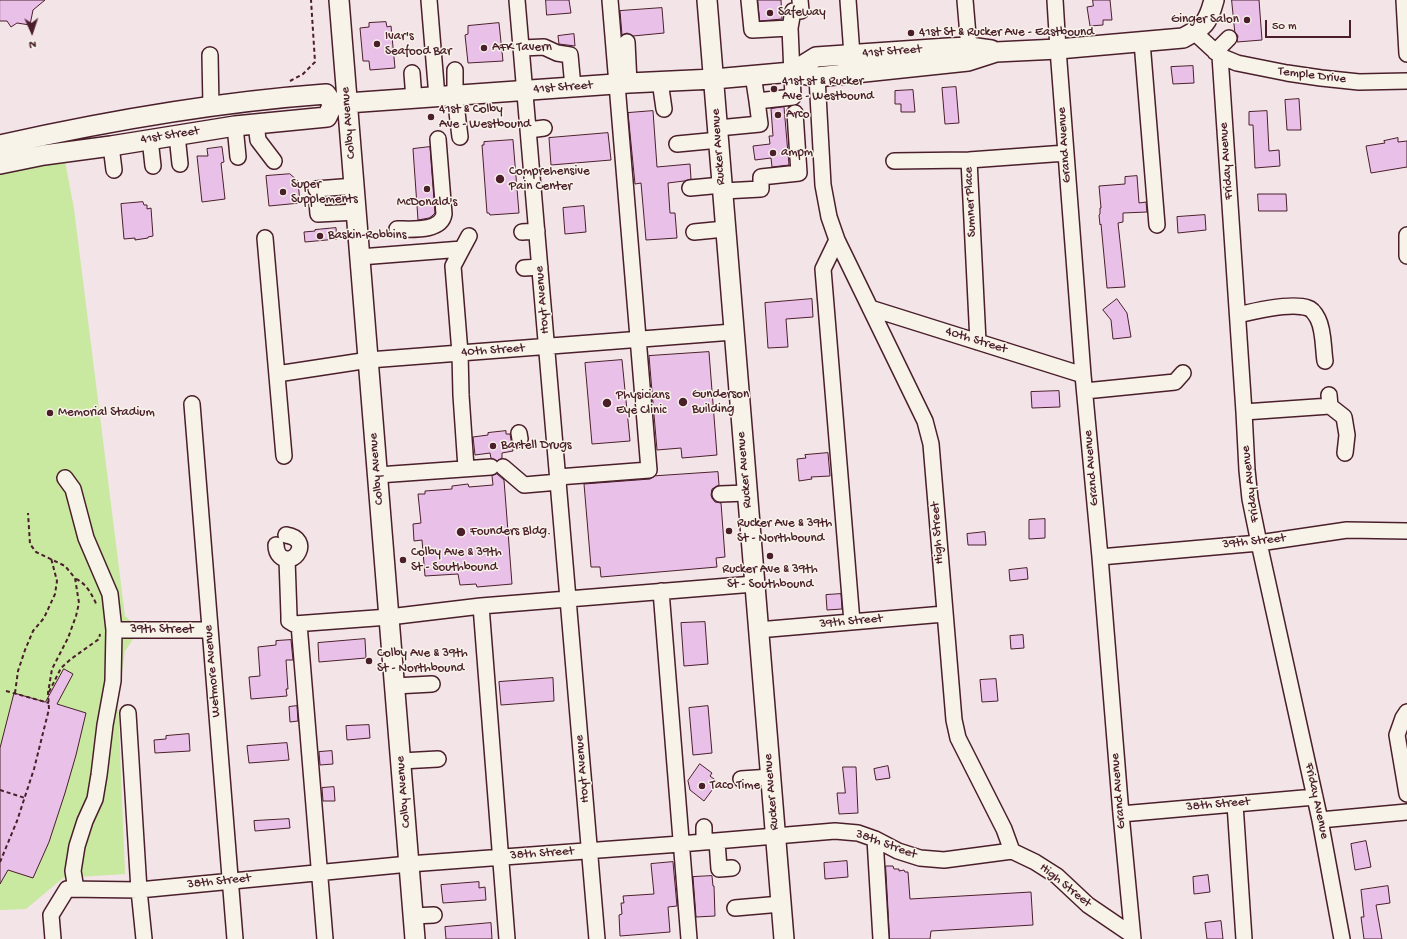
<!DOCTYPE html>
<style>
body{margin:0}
#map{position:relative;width:1407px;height:939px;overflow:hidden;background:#f3e4e8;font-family:"Gochi Hand",sans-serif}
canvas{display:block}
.north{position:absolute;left:12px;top:12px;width:40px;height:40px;-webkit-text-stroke:3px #f7f3e8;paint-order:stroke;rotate:177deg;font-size:11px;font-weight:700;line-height:16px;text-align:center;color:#4a1f2b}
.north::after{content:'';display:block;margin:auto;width:14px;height:18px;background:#4a1f2b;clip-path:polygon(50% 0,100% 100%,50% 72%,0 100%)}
.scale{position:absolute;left:1265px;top:20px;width:86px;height:18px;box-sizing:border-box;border:2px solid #4a1f2b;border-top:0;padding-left:5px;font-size:12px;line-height:14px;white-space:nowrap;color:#4a1f2b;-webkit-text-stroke:3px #f7f3e8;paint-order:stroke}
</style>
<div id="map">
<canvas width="1407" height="939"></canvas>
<div class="north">N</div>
<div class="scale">50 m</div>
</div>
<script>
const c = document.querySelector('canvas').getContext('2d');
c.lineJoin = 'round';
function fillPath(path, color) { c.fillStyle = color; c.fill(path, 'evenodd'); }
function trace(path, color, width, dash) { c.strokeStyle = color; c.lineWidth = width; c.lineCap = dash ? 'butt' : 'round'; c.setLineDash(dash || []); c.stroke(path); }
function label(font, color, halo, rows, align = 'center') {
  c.font = font + ' "Gochi Hand",sans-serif'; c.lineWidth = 3; c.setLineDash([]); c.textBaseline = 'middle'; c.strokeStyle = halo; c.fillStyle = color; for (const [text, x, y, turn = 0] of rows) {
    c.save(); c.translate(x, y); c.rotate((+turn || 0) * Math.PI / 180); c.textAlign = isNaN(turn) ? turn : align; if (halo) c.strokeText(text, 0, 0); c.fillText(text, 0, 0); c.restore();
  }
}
const green = new Path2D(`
 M65,161L74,209L125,616L133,623V639L125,651L118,701L125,874L63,878L26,909L0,910V174Z`);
const building = new Path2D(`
 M0,0H45L33,10L30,25L17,23L11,27L7,21H0Z
 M546,0H569L571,13L547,15Z
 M758,0H781L782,19L760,21Z
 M1093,0H1110L1112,20H1103V25L1090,26L1087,7L1093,6Z
 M1232,0H1259L1262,40L1237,42L1238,36L1235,32Z
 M662,8L664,33L633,36L627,33L622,35L620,11Z
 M386,22L387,27L391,26L395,68L370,70L369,61H363L360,28L369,27V23Z
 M499,23L503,61L468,63L465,35L468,34V26Z
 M574,34L575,46L559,44L558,36Z
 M1193,66L1194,83L1173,84L1171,67Z
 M956,87L959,123L945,124L942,88Z
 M913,90L915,112H901V104H895V91Z
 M1299,99L1301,130H1287L1285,100Z
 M784,107L789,165L772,167L771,158L755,160L753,146L770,144L769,136H773L771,109Z
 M653,111L657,167L690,164L691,179L684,181L668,183L670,213H675L677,238L646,240L641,183L635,184L628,113Z
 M1267,111L1269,151L1279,150L1280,166L1255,168L1253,125H1249V112Z
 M608,133L611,160L551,165L549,138Z
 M1398,138V142L1407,141V167L1371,173L1366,146L1385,143L1384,141Z
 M513,140L519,213L490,215L489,213H487L482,145H484V142Z
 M222,147L224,162L221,163L225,199L202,202L197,156H208L207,149Z
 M430,147L435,213L432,216L429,218L418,220L413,149Z
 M290,174L298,181L300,203L269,206L266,176Z
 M1137,176L1139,203L1146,202L1147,212L1123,213V222L1118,223L1125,287L1107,288L1101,224L1100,225L1099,215L1100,214V208H1101L1099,186L1125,184V177Z
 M1258,194H1286L1287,211H1259Z
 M143,202L144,205H147V209L151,208L153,236L148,237V238L135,240V238L124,239L121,204Z
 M584,206L586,232L565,234L563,208Z
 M1205,215L1206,230L1178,233L1177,217Z
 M336,228L337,239L305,242L304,232L315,231V230Z
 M812,299L813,317L786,319L788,347L768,348L765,303Z
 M1117,299L1127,313L1131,337L1113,339L1111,320L1103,310Z
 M709,352L717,455L682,458L681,448L657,450L649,356Z
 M622,360L630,441L592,444L585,363Z
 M1059,391L1060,407L1032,408L1031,392Z
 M506,431V434H510L513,451L502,453V458L497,461L491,458L490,453L475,455L473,437L488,435V433Z
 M828,453L830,476L811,477L812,479L799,481L797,459L806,458L805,455Z
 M718,472L719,485L712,489L711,495L712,498L715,502L721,503L725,557L716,558L717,567L601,577L600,567H591L584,484L650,479L655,476Z
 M497,474L504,480L512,584L477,587L476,584L460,585L458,574L425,576L422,540L414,541L413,524L421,523L418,494H425V491L452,489V486L468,484L469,487L493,485L492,476Z
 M1045,519V538L1029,539V520Z
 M985,532L986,545H968L967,534Z
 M1027,568L1028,579L1010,581L1009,570Z
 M841,594L842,609L827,610L826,595Z
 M705,622L708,664L684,666L681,623Z
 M1023,635L1024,648L1011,649L1010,636Z
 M365,639L366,658L319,662L318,643Z
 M291,640L293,660H286L288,689H286L287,696L251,699L249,677L260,676L258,647L276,645V641Z
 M64,669L73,674L57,704L86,713L76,755L65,793L49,842L33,878L8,870L0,884V748L14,693L45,702Z
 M553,678L554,701L501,705L499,682Z
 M996,679L998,701L982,702L980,680Z
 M297,706L298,721L290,722L289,707Z
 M708,706L712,753L693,755L689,708Z
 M369,725L370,738L347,740L346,726Z
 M189,734L190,751L155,753L154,740L166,739V736Z
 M287,743L289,760L249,763L247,746Z
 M332,751L333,764L320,765L319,752Z
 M700,764L712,773L710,776L718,782L704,801L690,790L688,781Z
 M888,766L890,778L876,780L874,769Z
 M843,767H856L858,813L839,814L837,793H845Z
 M334,787L335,801H323L322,788Z
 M289,819L290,828L255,831L254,821Z
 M1366,841L1371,867L1355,870L1351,844Z
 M847,861L848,877L825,879L824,863Z
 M673,862L677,906L668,907L670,932L620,936L619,915L622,914L621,903H624L623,896L654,894L651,864Z
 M886,866H893L894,869H899V871L904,870L905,872H908L910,899L1031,892L1033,925L931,931L930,939H890Z
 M1208,875L1210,892L1194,894L1193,877Z
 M712,876L713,886H714L715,916L696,917L693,877Z
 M479,882V888L485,887L486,900L443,903L441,885Z
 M1388,886L1390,903L1376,905L1382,939H1364L1361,917H1364L1361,890Z
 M1221,921L1223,939H1207L1205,923Z
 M491,923L492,939H446L445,927Z`);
const path = new Path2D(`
 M290,81L303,74L315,62L311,0
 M76,579C86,583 93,596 97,606
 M6,691L49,703
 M49,692L61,668L71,659L99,639L100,634
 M15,693L18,671L25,650L33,631L44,618L55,594L57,581L51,558
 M0,790L25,798
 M0,862L17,821L34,769L49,709L48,693L52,669L68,638L76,616L79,603L75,578L65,566L36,552L30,544L28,513`);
const minor = new Path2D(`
 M429,0L437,97
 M517,0L597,939
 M749,0L752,30L790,28
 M848,0L852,55
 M965,0L969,47
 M1055,0L1058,49L1083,375L1100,557L1121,814L1133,939
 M1404,0L1407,54
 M1194,32L1220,56L1237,63L1287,73L1321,78L1359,82L1407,81
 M627,42L629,83
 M1142,42L1157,225
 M522,48L544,47L557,53L570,55L573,87
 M1215,52L1229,38
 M210,55L211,107
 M1220,56L1244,412L1247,470L1250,499L1259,543L1320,820L1342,939
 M455,70V96L460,137
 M412,73L414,99
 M753,75L757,101L793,97L790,28L793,11H801L800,0
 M817,77L823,185L829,217L837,240L925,421L931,444L954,720L958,738L1004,829L1012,851L1035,862L1057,876L1088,905L1132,935
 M660,81L664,109
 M256,124L258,140L274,161
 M235,126L238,157
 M718,128L760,124L757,101
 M529,130L544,128
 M177,135L180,164
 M150,139L153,166
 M677,144L719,140
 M111,146L114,170
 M969,160L978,342
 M894,161L969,160L1066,153
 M690,188L722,185
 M316,189L355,186
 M723,191L761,189V177L799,173L795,113
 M317,201L318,214L357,212
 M397,229C412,229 441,232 444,214L438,139
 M522,232L537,231
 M694,232L725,229
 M1407,235V256
 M265,238L284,456
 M837,240L823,269L852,622
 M462,249L469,236
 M360,257L462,249L453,266L460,353L461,395L466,468
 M524,268L540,267
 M870,308L1083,375
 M1238,315C1254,311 1291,302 1308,308C1312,309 1316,315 1318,319C1324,331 1323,348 1325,361
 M277,374L369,360L733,332
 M1085,391L1175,382L1183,373
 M1329,395L1330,406L1344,417L1347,435L1345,453
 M192,404L235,939
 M1244,412L1330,406
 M519,433L520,439
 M503,467L524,485L559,482
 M378,475L491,467
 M558,477L649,470L610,0
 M65,478L73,489L86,538L110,594L114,630L113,681L105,725L99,775L95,799L85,821L77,846L73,871L76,889
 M720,494L747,493
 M276,545C276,549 277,553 280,556C294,569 313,539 286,535
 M1100,557L1259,543L1347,530L1407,531
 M287,559L289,616V621L294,624L389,617L481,606L754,584
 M661,591L689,939
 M481,606L507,939
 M299,624L325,939
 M114,630H210
 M758,630L944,614
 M395,686L432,684
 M1407,712L1403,718L1397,735L1407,794
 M128,713L139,890L144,939
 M401,761L438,759
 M741,779L771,777
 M1235,804L1244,939
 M1121,814L1315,797
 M1320,820L1407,812
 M704,827V842
 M875,839L881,939
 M717,841L719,869L732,868
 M735,908L781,904
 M413,916L434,915
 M53,939L51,915L67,889L139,890L409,864L680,844L835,831L858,833L875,839L898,851L920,858L944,860L1012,851`);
const major = new Path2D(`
 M339,0L415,939
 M707,0L784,939
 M792,72L816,57L948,48L969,47L991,50
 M333,104L629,83L714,79L792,72L817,77L968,61L996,52L1058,49L1183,38C1204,27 1208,23 1214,0
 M0,145C107,121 216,102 326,94L333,104
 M0,164L44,155L111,146L235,126L327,117L333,104`);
const markers = [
 [770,13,4,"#4a1f2b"],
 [1247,20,4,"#4a1f2b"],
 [911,33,4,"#4a1f2b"],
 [377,44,4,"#4a1f2b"],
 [484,48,4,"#4a1f2b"],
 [774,89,4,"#4a1f2b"],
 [778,115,4,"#4a1f2b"],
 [431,117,4,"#4a1f2b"],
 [773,153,4,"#4a1f2b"],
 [500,179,5,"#4a1f2b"],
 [427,189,4,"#4a1f2b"],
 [283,192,4,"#4a1f2b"],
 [320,236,4,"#4a1f2b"],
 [683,402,5,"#4a1f2b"],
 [607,403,5,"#4a1f2b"],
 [50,413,4,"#4a1f2b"],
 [493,446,4,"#4a1f2b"],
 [729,531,4,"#4a1f2b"],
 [461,532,5,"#4a1f2b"],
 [770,556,4,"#4a1f2b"],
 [403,560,4,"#4a1f2b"],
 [369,661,4,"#4a1f2b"],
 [702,786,4,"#4a1f2b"]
];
const poiNames = [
 ["Safeway",778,13],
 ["Ginger Salon",1239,20,"right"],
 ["41st St & Rucker Ave - Eastbound",919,33],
 ["Ivar's",385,37],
 ["Seafood Bar",385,52],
 ["AFK Tavern",492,48],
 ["41st st & Rucker",782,82],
 ["Ave - Westbound",782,97],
 ["41st & Colby",439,110],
 ["Ave - Westbound",439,125],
 ["Arco",786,115],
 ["ampm",781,153],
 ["Comprehensive",509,172],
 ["Pain Center",509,187],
 ["Super",291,185],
 ["Supplements",291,200],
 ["McDonald's",427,203,"center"],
 ["Baskin-Robbins",328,236],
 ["Gunderson",692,395],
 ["Building",692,410],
 ["Physicians",616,396],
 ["Eye Clinic",616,411],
 ["Memorial Stadium",58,413],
 ["Bartell Drugs",501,446],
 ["Rucker Ave & 39th",737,524],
 ["St - Northbound",737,539],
 ["Founders Bldg.",470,532],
 ["Colby Ave & 39th",411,553],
 ["St - Southbound",411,568],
 ["Rucker Ave & 39th",770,570,"center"],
 ["St - Southbound",770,585,"center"],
 ["Colby Ave & 39th",377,654],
 ["St - Northbound",377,669],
 ["Taco Time",710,786]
];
const streetNames = [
 ["41st Street",892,52,-4],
 ["Temple Drive",1312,76,7],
 ["41st Street",563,88,-4],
 ["Colby Avenue",349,123,-95],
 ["41st Street",170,136,-9],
 ["Grand Avenue",1065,145,-94],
 ["Rucker Avenue",719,147,-94],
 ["Friday Avenue",1227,161,-94],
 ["Sumner Place",971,202,-93],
 ["Hoyt Avenue",543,300,-95],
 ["40th Street",976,341,17],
 ["40th Street",493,351,-4],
 ["Grand Avenue",1092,468,-95],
 ["Colby Avenue",377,469,-95],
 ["Rucker Avenue",745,470,-95],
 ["Friday Avenue",1251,484,-97],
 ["High Street",938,533,-94],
 ["39th Street",1254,542,-6],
 ["39th Street",851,622,-5],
 ["39th Street",162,630],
 ["Wetmore Avenue",213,671,-95],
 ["Hoyt Avenue",583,769,-95],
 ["Grand Avenue",1119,791,-95],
 ["Colby Avenue",404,792,-95],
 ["Rucker Avenue",772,792,-95],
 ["Friday Avenue",1316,801,78],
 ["38th Street",1218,805,-5],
 ["38th Street",886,845,20],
 ["38th Street",542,854,-4],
 ["38th Street",219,882,-6],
 ["High Street",1065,886,39]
];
fillPath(green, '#c9e8a0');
fillPath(building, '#e9c0e8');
trace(building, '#4a1f2b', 1);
trace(minor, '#4a1f2b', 18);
trace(major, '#4a1f2b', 22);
trace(path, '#4a1f2b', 2, [4, 3]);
trace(minor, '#f7f3e8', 15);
trace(major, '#f7f3e8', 19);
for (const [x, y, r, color] of markers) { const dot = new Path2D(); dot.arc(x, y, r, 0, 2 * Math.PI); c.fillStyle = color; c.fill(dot); trace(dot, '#f7f3e8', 1.5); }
label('13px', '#4a1f2b', '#f7f3e8', poiNames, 'left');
label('13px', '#4a1f2b', '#f7f3e8', streetNames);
</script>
